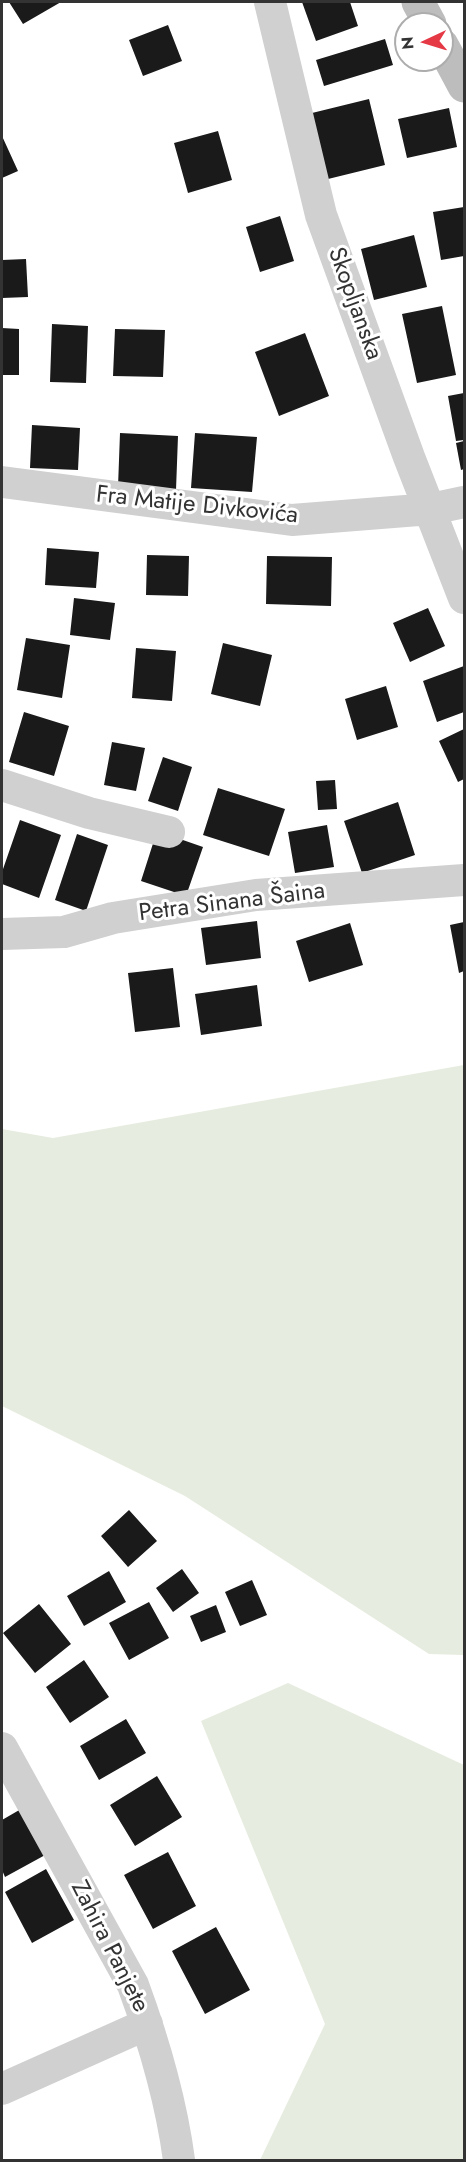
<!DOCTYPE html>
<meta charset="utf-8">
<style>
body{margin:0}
#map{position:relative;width:466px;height:2162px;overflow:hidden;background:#fff;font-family:Jost,sans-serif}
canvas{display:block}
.frame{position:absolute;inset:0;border:3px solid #333;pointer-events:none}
.north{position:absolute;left:394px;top:12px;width:60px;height:60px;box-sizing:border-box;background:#fff;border:2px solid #adadad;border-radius:50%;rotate:266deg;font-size:16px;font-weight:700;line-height:24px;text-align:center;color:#333}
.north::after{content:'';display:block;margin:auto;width:21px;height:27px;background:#e63946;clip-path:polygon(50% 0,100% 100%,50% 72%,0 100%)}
</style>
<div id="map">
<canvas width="466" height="2162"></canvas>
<div class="frame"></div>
<div class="north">N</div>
</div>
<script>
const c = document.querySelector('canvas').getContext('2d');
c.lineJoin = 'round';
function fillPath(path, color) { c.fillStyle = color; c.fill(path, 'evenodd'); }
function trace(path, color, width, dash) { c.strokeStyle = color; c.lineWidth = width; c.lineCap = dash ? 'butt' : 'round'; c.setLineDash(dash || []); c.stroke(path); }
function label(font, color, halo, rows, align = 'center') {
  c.font = font + ' Jost,sans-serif'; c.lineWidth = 6; c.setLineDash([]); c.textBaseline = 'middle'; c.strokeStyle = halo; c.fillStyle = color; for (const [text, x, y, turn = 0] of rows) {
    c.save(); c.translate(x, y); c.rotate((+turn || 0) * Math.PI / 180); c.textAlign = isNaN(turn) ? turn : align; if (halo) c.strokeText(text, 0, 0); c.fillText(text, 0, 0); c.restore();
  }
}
const green = new Path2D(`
 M464,1065V1655L429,1654L185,1496L2,1406V1129L53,1138Z
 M288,1683L464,1765V2160H260L325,2024L201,1721Z`);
const building = new Path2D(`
 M9,2H61L23,24Z
 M302,2H350L358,26L316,41Z
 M168,25L182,61L143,76L129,40Z
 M385,39L393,65L324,86L316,60Z
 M369,99L385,165L328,179L312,113Z
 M449,108L457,147L407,158L398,119Z
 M218,131L232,180L188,193L174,143Z
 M2,136L18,171L2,178Z
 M464,207V256L441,260L433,212Z
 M280,216L294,261L260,272L246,227Z
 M414,235L427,287L374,300L361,249Z
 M26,259L28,297L2,298V260Z
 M442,306L456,375L417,383L402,314Z
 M52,324L88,326L86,383L50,382Z
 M2,328L19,329V375H2Z
 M115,329L165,330L163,377L113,376Z
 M305,333L329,396L279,416L255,352Z
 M464,393V440L456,441L448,396Z
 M32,425L80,428L78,470L30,468Z
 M120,433L178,436L176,490L118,487Z
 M195,433L257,437L252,492L191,488Z
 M464,441V469L461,470L456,443Z
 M47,548L99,552L96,588L45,585Z
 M147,555L189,556L188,596L146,595Z
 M267,556L332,557L331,606L266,604Z
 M74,598L115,603L110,640L70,635Z
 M428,608L445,646L410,662L393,623Z
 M26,638L70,645L62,698L17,690Z
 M223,643L272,655L260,706L211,694Z
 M136,648L176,651L172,701L132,698Z
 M464,666V712L437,722L423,681Z
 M386,686L398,727L357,740L345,699Z
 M24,712L69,726L54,776L9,762Z
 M464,729V779L458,782L439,741Z
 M112,742L145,748L136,791L104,785Z
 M163,757L192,767L178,811L148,801Z
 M335,780L337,809L318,810L316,781Z
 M218,788L285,809L269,856L203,835Z
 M398,802L415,855L362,873L344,821Z
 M20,820L61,835L39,898L2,884V872Z
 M327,825L334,867L295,873L288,832Z
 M157,831L203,847L186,896L141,881Z
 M77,834L108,845L86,911L55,900Z
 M257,921L261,958L206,965L201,928Z
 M464,922V971L459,973L450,925Z
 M350,923L363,965L309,982L296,941Z
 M173,968L180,1027L135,1032L128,973Z
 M257,985L262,1026L201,1035L195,994Z
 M129,1510L157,1541L128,1567L101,1536Z
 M182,1569L199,1593L173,1612L156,1588Z
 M109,1571L126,1602L84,1626L67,1596Z
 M252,1580L267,1615L240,1626L225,1592Z
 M149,1602L169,1638L129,1660L109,1623Z
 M39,1604L71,1644L35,1673L3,1633Z
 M216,1605L226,1632L201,1642L190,1616Z
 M84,1660L109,1697L70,1723L46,1687Z
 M126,1719L146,1753L99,1780L80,1746Z
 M157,1776L182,1817L135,1846L110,1805Z
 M21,1809L47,1854L5,1877L2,1870V1820Z
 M168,1852L196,1906L153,1929L124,1875Z
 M46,1869L74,1920L32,1943L5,1892Z
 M216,1927L250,1990L205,2014L172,1951Z`);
const street = new Path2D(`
 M270,2L321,215L409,457L464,598
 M2,482L292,520L431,509L464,502
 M2,785L89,813L169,832
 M2,934L64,932L113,918L256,895L464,880
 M2,1748L133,1985C154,2042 171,2100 179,2160
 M2,2089L147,2024`);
const secondary = new Path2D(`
 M418,2L430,24
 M442,45L464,86`);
const streetNames = [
 ["Skopljanska",354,304,70],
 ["Fra Matije Divkovića",197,506,6],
 ["Petra Sinana Šaina",232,903,-7],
 ["Zahira Panjete",109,1947,63]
];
fillPath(green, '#e6ecdf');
fillPath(building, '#1a1a1a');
trace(street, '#d0d0d0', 32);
trace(secondary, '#bdbdbd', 33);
label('24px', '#333', '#fff', streetNames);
</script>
